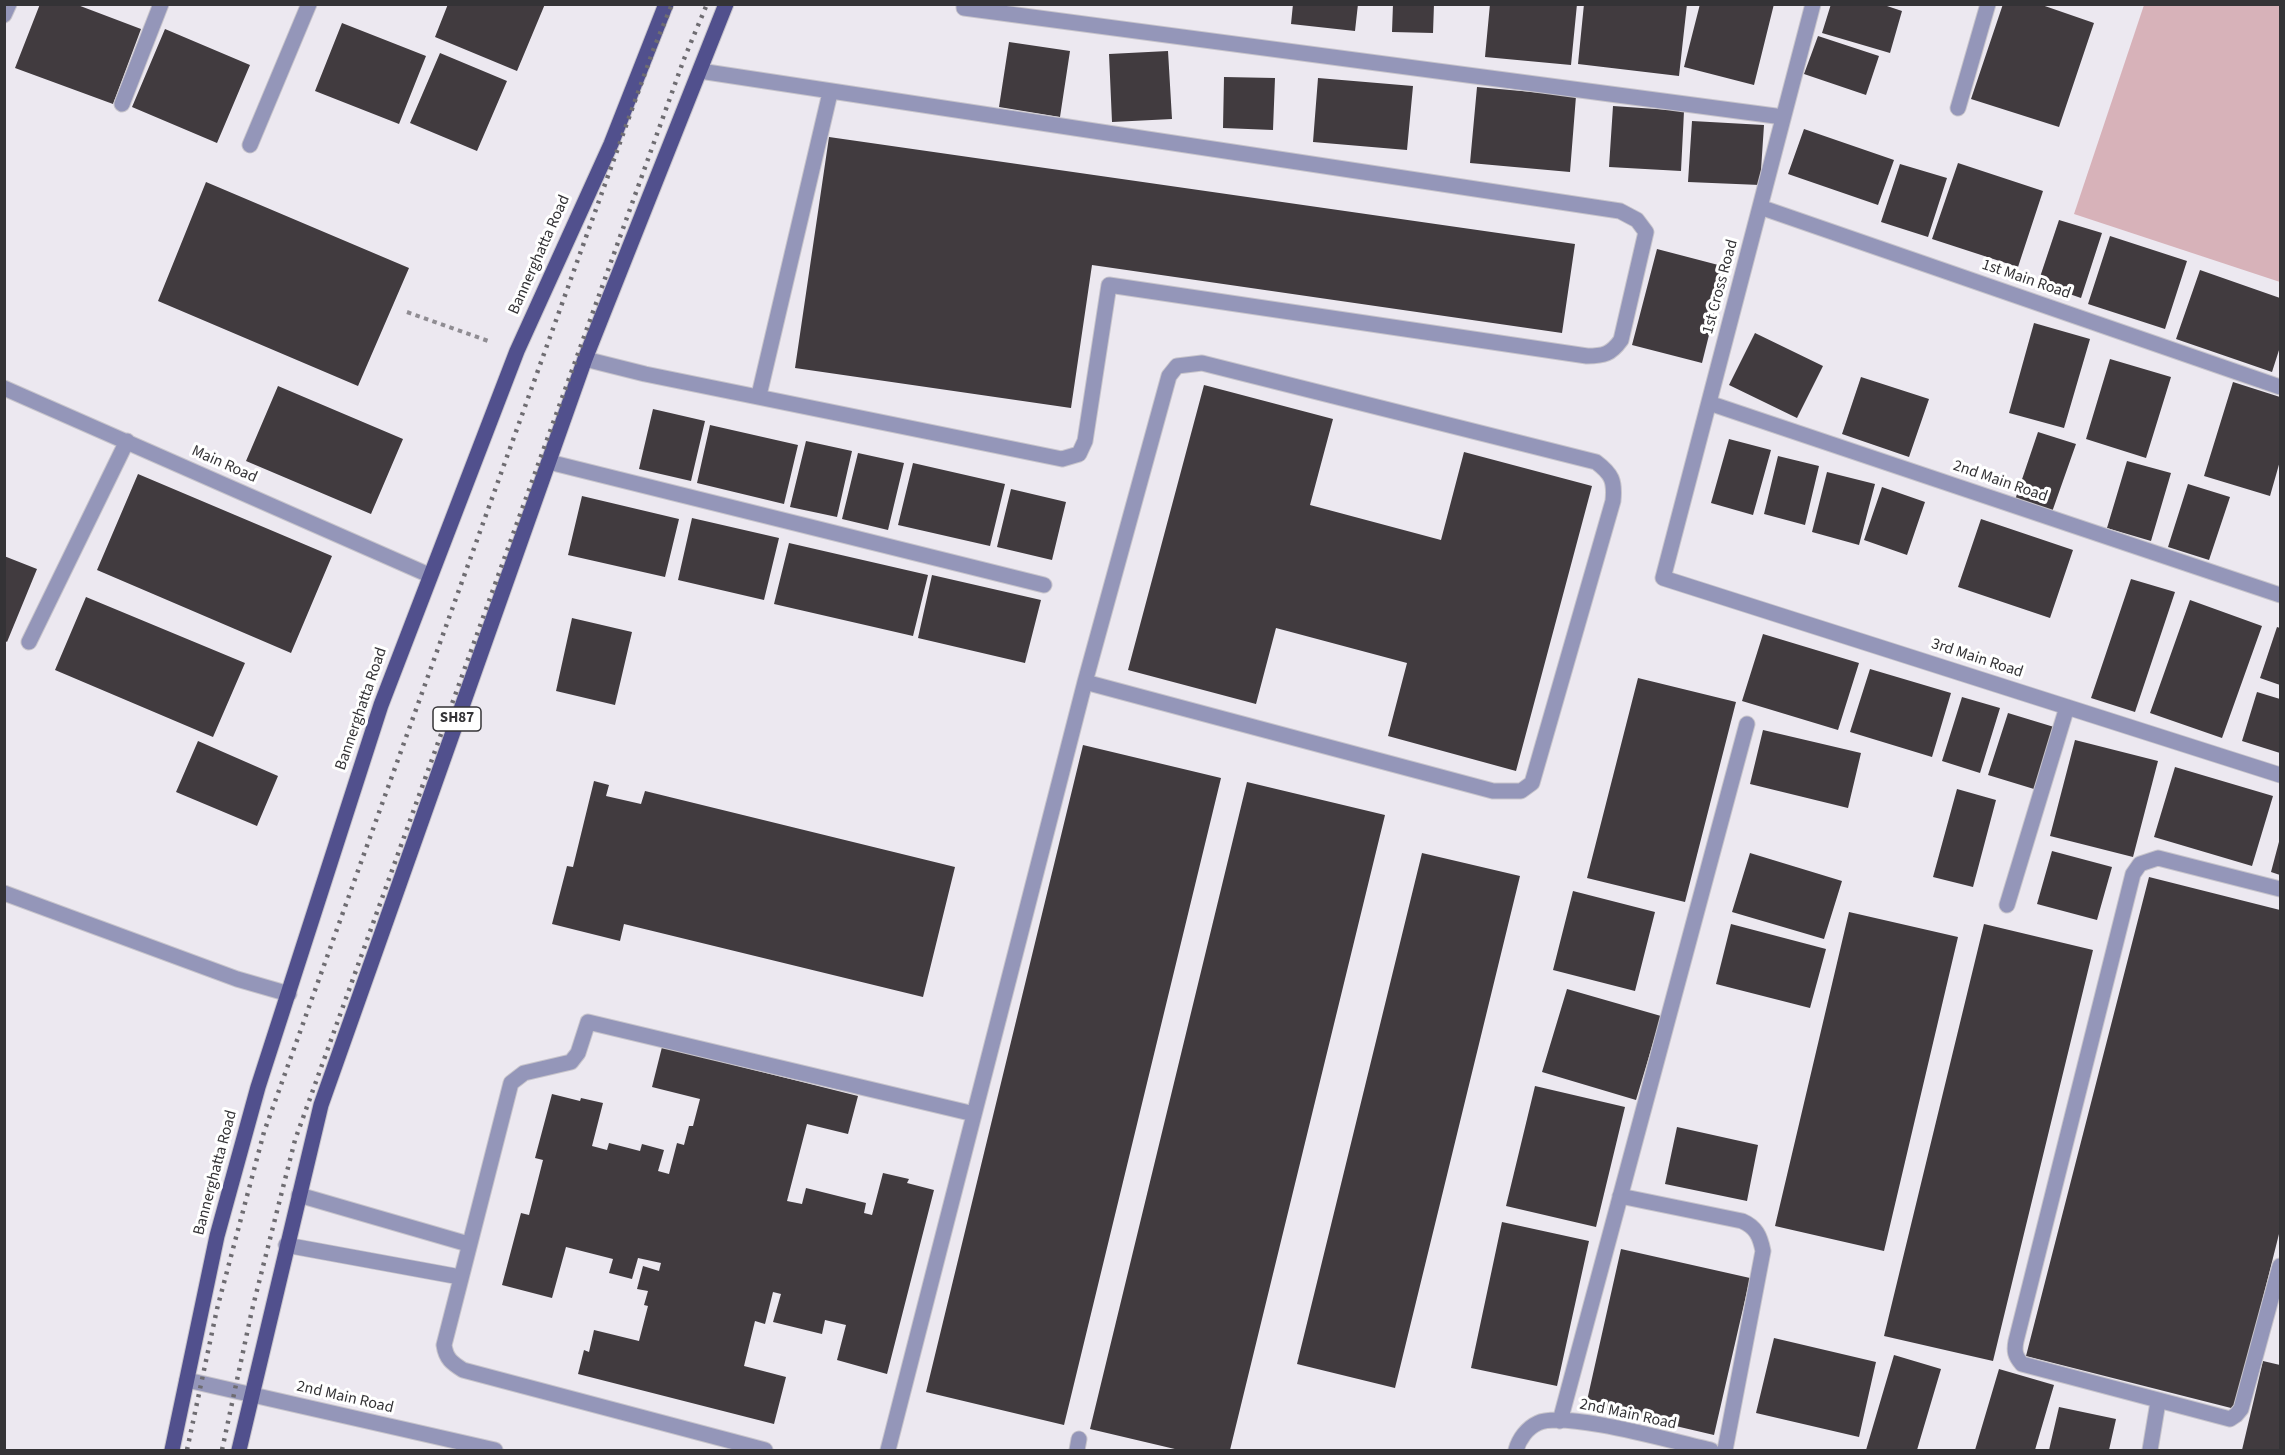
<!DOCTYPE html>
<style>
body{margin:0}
#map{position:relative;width:2285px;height:1455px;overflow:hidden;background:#ece8f0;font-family:"Source Sans 3",sans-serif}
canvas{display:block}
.frame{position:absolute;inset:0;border:6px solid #343336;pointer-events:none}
</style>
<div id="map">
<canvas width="2285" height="1455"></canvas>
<div class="frame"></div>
</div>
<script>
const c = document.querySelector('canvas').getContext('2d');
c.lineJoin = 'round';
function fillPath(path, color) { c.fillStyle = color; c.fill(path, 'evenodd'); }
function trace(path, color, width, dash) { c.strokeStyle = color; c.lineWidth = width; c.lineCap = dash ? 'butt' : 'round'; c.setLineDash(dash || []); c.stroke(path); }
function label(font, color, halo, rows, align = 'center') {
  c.font = font + ' "Source Sans 3",sans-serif'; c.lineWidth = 6; c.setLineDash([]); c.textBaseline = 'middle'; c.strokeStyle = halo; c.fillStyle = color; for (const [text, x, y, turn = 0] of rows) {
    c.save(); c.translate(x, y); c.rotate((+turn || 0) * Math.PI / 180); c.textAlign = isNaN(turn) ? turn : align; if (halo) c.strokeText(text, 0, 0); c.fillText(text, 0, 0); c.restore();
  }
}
const green = new Path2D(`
 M2144,5H2280V282L2074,214Z`);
const building = new Path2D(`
 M40,4H75L141,29L113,104L15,68Z
 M448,4H545L517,71L435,37Z
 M1293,4H1358L1355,31L1291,24Z
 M1393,4H1434L1433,33L1392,32Z
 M1490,4H1577L1571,65L1485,57Z
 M1584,4H1687L1679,76L1578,64Z
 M1700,4H1774L1754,85L1684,67Z
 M1831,4H1881L1902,11L1890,53L1822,33Z
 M2003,4H2039L2094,23L2059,127L1971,99Z
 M342,23L426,56L399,124L315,91Z
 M165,29L250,65L217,143L132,107Z
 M1818,36L1879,56L1866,95L1804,74Z
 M1009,42L1070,51L1060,117L999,107Z
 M1168,51L1172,119L1112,122L1109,54Z
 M440,53L507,81L477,151L410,123Z
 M1224,77L1275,78L1273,130L1223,128Z
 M1318,78L1413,86L1407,150L1313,142Z
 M1477,87L1576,96L1570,172L1470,163Z
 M1613,106L1684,111L1681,171L1609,167Z
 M1692,121L1764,125L1760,185L1688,182Z
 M1804,129L1894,160L1878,205L1788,174Z
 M829,137L1575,244L1562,333L1092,265L1071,408L795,368Z
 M1958,163L2043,191L2018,267L1932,239Z
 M1900,164L1947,178L1928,237L1881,222Z
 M206,182L409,268L358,386L158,301Z
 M2059,220L2102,233L2081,298L2038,283Z
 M2110,236L2187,261L2165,329L2088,304Z
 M1657,249L1726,267L1702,363L1632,345Z
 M2200,270L2280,298V347L2272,372L2176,339Z
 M2034,323L2090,339L2064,428L2009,413Z
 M1755,333L1823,366L1797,418L1729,385Z
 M2110,359L2171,377L2146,458L2086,439Z
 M1861,377L1929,399L1909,457L1842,434Z
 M2233,382L2280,397V461L2270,496L2204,476Z
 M1204,385L1333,419L1310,505L1441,540L1464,452L1592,486L1516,771L1388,736L1407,663L1276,628L1256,704L1128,670Z
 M278,386L403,439L371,514L246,461Z
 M653,409L705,421L691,481L639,469Z
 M710,425L798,445L784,504L697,483Z
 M2038,432L2076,444L2052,512L2015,500Z
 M1729,439L1771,450L1753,515L1711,503Z
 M806,441L852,451L837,517L790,507Z
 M858,453L904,463L888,530L842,519Z
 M1778,456L1819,466L1805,525L1764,514Z
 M2127,461L2171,473L2151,541L2107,528Z
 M913,463L1005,484L990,546L898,525Z
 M1827,472L1875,484L1859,545L1812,532Z
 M138,474L332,556L291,653L97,570Z
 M2188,484L2230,497L2209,560L2168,547Z
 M1882,487L1925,502L1907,555L1864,540Z
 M1011,489L1066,502L1052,560L997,547Z
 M582,496L679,519L665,577L568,555Z
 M692,518L779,538L764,600L678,580Z
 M1981,519L2073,550L2050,618L1958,587Z
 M789,543L928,575L913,636L774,604Z
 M4,556L37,569L7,642L4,640Z
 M932,575L1041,600L1025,663L918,638Z
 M2131,579L2175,592L2135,712L2091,698Z
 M86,597L245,663L213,737L55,670Z
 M2190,600L2262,626L2222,738L2150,713Z
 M572,618L632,632L615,705L556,691Z
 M2277,627L2280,628V685L2260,678Z
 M1763,634L1859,663L1838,730L1742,701Z
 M1870,669L1951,693L1932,757L1850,732Z
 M1638,678L1736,702L1685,902L1587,878Z
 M2257,692L2280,699V753L2242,741Z
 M1962,697L2000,708L1980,773L1942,761Z
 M2008,713L2054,727L2034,789L1988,775Z
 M1763,730L1861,753L1848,808L1750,784Z
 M2075,740L2158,761L2133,857L2050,836Z
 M198,741L278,776L257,826L176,792Z
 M1083,745L1221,778L1064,1425L926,1392Z
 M2175,767L2273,796L2252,866L2154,837Z
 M594,781L609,785L606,796L641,804L645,791L955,867L923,997L624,924L620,941L552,924L567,866L573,867Z
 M1247,782L1385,815L1230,1450H1179L1090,1429Z
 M1957,789L1996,800L1973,887L1933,877Z
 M2280,838V875L2271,872Z
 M2052,851L2112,867L2097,920L2037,904Z
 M1422,853L1520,876L1395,1388L1297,1364Z
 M1750,853L1842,881L1824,939L1732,912Z
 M2149,877L2280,910V1230L2235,1409L2026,1356Z
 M1573,891L1655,912L1635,991L1553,970Z
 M1849,912L1958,937L1884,1251L1775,1226Z
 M1731,924L1826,949L1810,1008L1716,984Z
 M1984,924L2093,950L1993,1361L1884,1336Z
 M1567,989L1661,1016L1636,1100L1542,1072Z
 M662,1047L858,1096L848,1134L807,1124L787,1201L802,1204L806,1188L866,1203L864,1213L872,1215L883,1173L909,1179L907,1183L934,1190L887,1374L837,1360L846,1325L825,1320L822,1334L773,1322L781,1294L773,1292L765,1324L755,1321L744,1366L786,1377L774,1424L578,1374L584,1350L589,1352L594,1330L639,1341L648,1306L644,1305L648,1291L637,1289L643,1266L659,1271L661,1263L638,1258L632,1279L609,1273L613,1259L566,1247L552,1298L502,1285L521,1213L529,1215L543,1160L535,1158L552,1094L580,1101L581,1098L603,1103L592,1146L607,1150L609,1143L640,1151L642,1144L664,1150L658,1171L669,1174L677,1143L684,1145L689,1126H693L700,1099L652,1087Z
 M1535,1086L1625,1107L1596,1227L1506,1206Z
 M1677,1127L1758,1145L1747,1201L1665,1184Z
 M1502,1222L1589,1241L1557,1386L1471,1368Z
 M1621,1249L1750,1278L1714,1435L1586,1405Z
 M1774,1338L1876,1362L1859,1437L1756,1413Z
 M1894,1355L1941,1369L1917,1450H1866Z
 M2263,1361L2280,1365V1450H2242Z
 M1999,1369L2054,1385L2035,1450H1975Z
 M2059,1407L2116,1419L2109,1450H2049Z`);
const path = new Path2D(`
 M407,312L491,342`);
const minor = new Path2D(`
 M964,4V8L1783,117
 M1813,4L1663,578L2280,775
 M4,15L9,4
 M122,104L161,4
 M1958,108L1988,4
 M250,145L309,4
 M1760,207L2280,387
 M585,359L645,374L1062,459L1079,454L1085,441L1109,285L1587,356C1604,356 1611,354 1621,340L1646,232L1637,220L1620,211L700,71
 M4,388L429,575
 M759,395L830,93
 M1709,403L2280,595
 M549,462L1044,585
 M29,642L127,441
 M2280,889L2158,858L2140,864L2133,874L2016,1341C2014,1351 2015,1356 2022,1364L2230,1419L2236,1415L2241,1409L2280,1266
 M4,893L237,979L289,994
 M2007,905L2067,707
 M299,1195L468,1244
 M1620,1196L1742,1221C1756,1227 1760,1236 1763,1251L1725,1450
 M286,1245L460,1277
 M187,1380L495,1450
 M1560,1421L1747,724
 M765,1450L463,1370C452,1363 446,1359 444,1345L511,1083L524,1073L571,1062L578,1053L588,1022L974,1114
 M888,1450L1085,682L1169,376L1177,366L1202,363L1596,462C1612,474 1615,481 1613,501L1532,783L1521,791H1493L1085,682
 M1077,1450L1079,1439
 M1516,1450C1519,1439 1527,1428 1538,1423C1565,1410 1678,1443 1711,1450
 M2150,1450L2158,1402`);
const major = new Path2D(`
 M172,1450L217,1236L258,1087L381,705L517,351L611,144L666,4
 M239,1450L321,1105L585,359L726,4`);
const rail = new Path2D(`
 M187,1450L217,1309L264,1132L654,48L672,4
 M222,1450L252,1310L295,1140L684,59L707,4`);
const shields = [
 [457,719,48]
];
const shieldNames = [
 ["SH87",457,719]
];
const streetNames = [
 ["Bannerghatta Road",540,255,-66],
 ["1st Main Road",2026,280,19],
 ["1st Cross Road",1721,287,-75],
 ["Main Road",224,465,24],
 ["2nd Main Road",2000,482,19],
 ["3rd Main Road",1977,659,18],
 ["Bannerghatta Road",362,709,-71],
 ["Bannerghatta Road",216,1173,-75],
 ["2nd Main Road",345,1398,13],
 ["2nd Main Road",1628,1415,12]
];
fillPath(green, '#d7b2b9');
fillPath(building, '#413b3f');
trace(minor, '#c7c4cb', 17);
trace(major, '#c7c4cb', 17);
trace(path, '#8f8c92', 4, [4.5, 4.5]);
trace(minor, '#9496b9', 15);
trace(major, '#51508d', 15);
trace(rail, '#6e6c71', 4.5, [3, 6]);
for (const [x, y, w] of shields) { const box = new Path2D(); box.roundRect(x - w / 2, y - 12, w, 24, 4.5); c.fillStyle = '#fff'; c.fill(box); trace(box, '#343336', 1.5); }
label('bold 15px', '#343336', null, shieldNames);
label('16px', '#343336', '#fff', streetNames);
</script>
